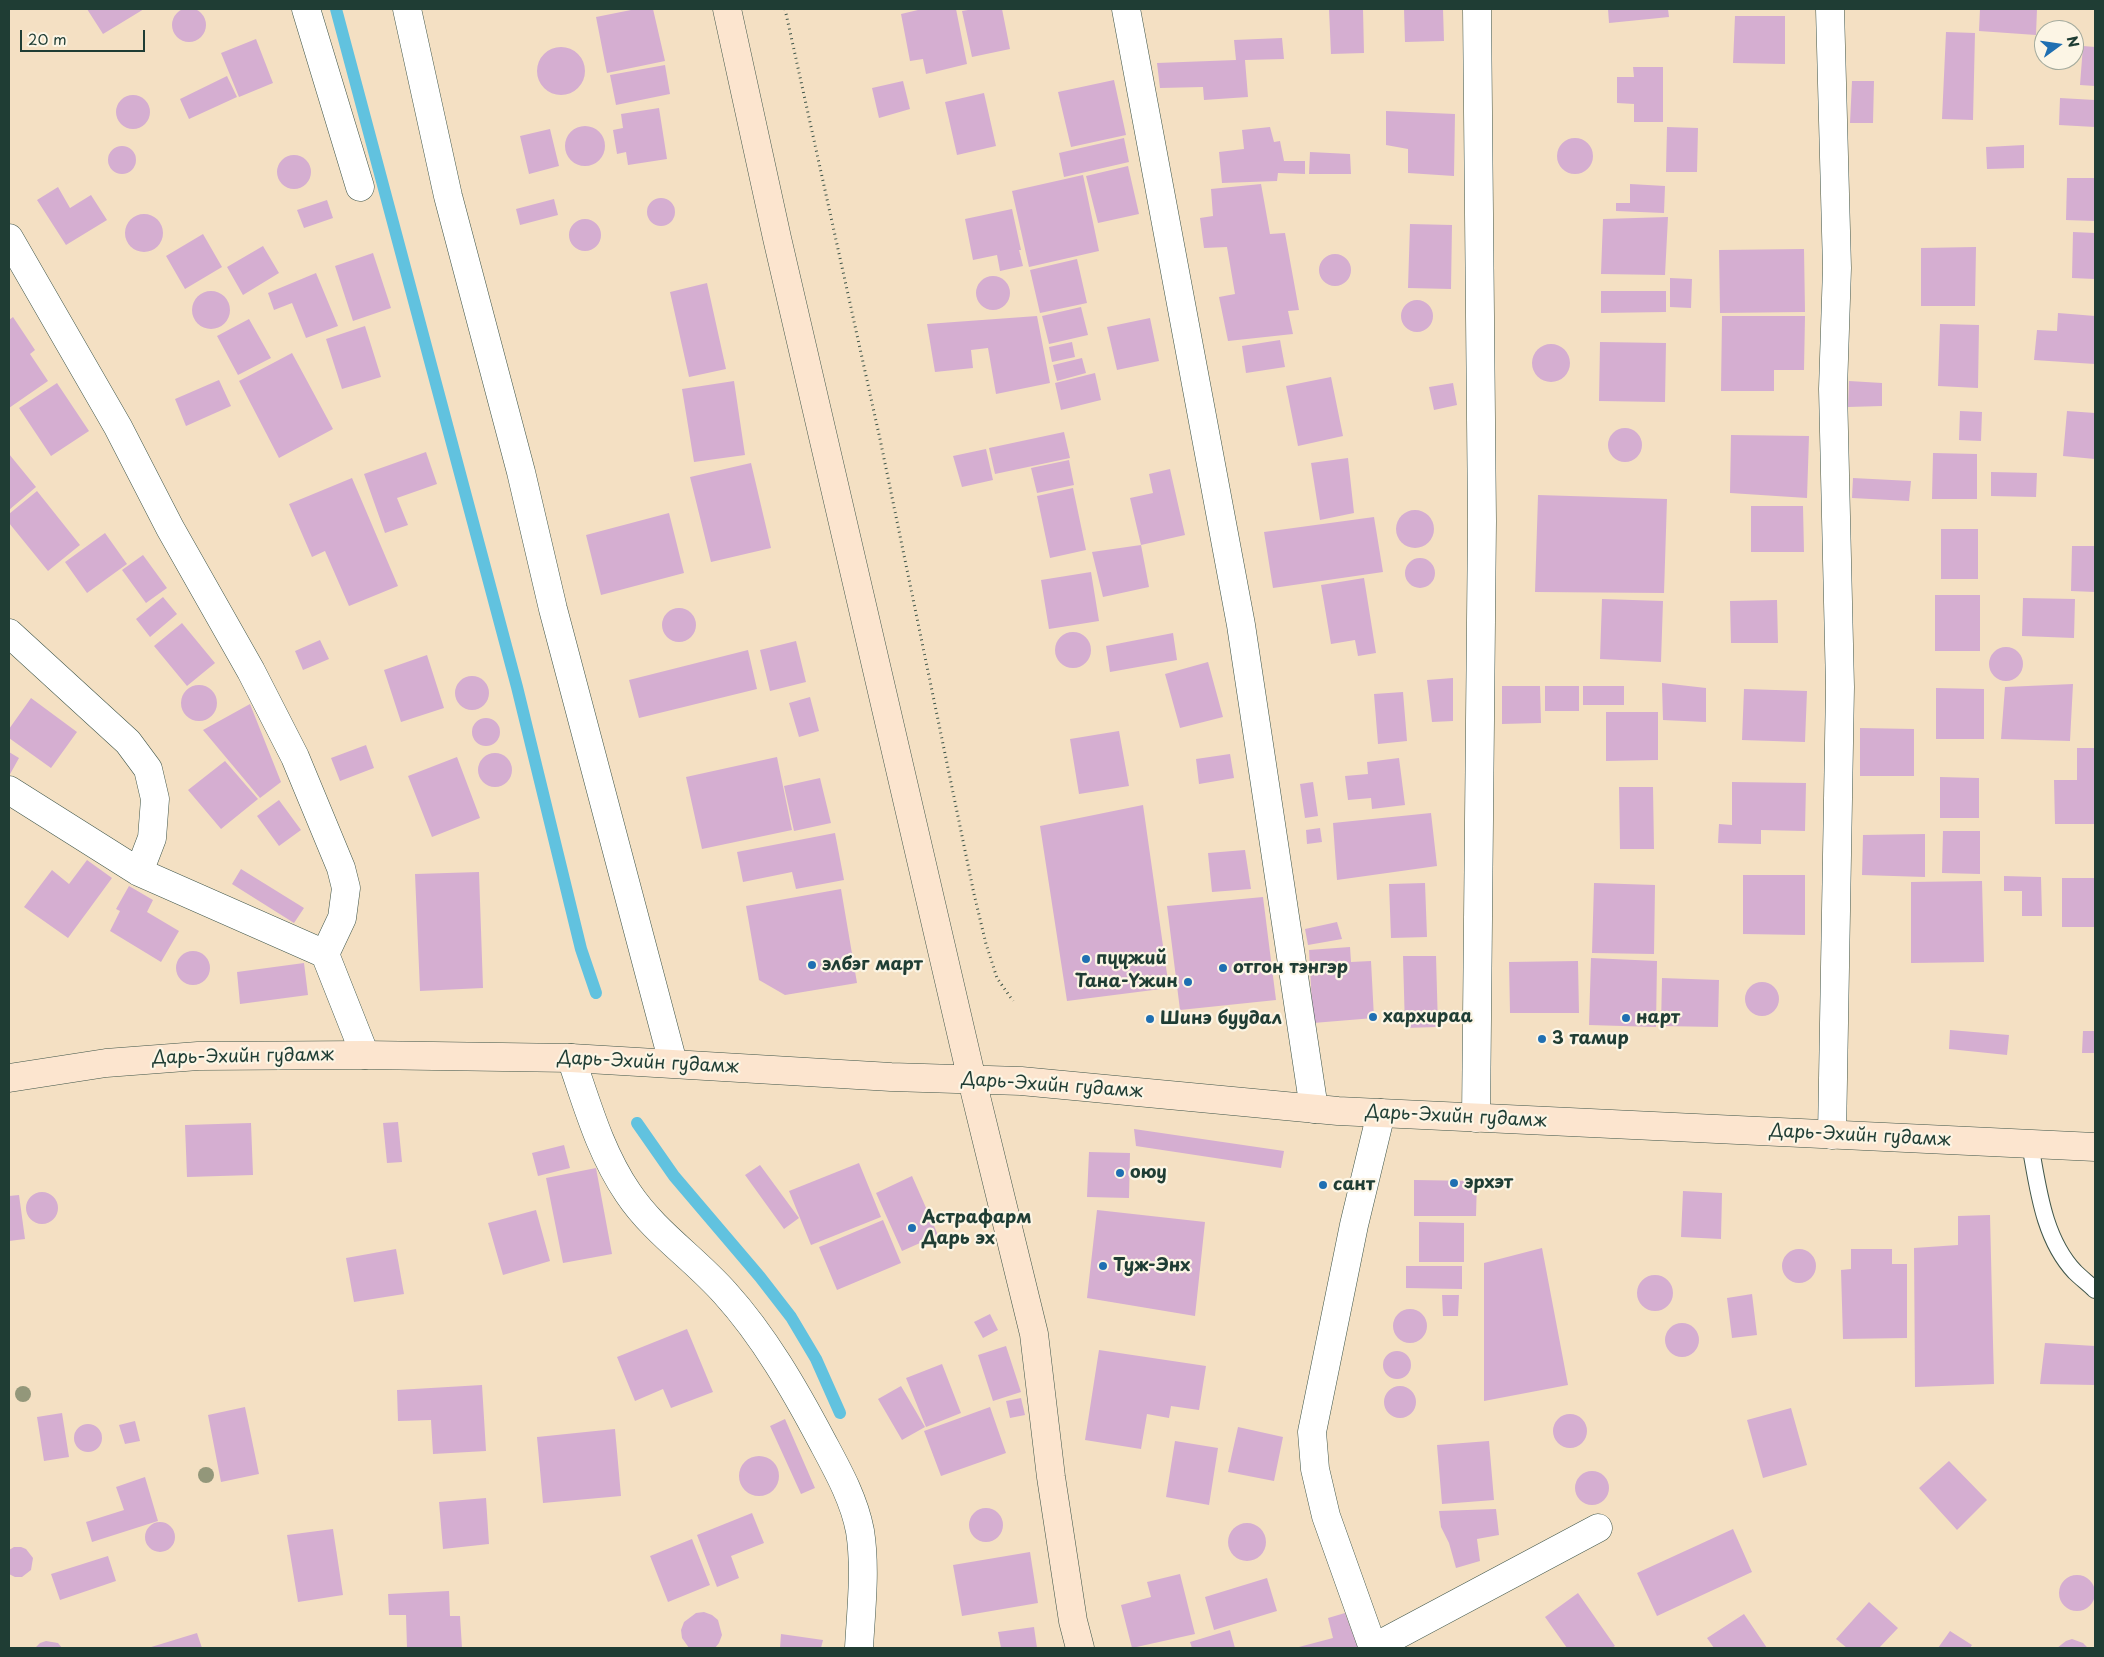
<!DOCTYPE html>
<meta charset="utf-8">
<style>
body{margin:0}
#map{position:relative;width:2104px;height:1657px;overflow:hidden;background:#f4e0c3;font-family:"Playpen Sans",sans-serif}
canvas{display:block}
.frame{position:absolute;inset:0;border:10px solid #1f3d34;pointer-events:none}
.north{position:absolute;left:2034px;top:20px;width:50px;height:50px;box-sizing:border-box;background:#fcf5e5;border:1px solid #a4ab9e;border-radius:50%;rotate:76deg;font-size:14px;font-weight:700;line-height:20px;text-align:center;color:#1f3d34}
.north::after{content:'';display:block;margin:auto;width:18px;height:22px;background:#1f6fb2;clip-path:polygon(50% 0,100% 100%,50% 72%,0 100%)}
.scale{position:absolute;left:20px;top:30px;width:125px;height:22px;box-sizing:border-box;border:2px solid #1f3d34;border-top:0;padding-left:6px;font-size:15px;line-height:18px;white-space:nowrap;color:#1f3d34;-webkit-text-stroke:4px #fcf5e5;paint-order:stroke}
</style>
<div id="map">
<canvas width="2104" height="1657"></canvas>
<div class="frame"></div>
<div class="north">N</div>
<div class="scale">20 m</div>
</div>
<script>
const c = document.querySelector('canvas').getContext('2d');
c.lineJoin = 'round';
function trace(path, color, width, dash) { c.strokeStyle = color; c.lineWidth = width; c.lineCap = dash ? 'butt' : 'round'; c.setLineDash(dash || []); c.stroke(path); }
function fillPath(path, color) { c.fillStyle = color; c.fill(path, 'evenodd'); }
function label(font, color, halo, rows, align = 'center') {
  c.font = font + ' "Playpen Sans",sans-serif'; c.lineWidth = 4.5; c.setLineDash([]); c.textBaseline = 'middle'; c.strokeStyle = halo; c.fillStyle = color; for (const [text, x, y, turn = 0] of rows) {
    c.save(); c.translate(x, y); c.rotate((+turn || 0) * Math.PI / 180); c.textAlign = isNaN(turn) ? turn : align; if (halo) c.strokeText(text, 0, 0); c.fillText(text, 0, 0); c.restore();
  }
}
const stream = new Path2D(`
 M336,9L517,687L581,949L596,993
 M637,1123L674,1176L760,1277L791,1317L816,1359L840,1413`);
const building = new Path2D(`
 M172 25a17 17 0 1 1 34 0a17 17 0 1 1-34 0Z
 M87,9H144L103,34Z
 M636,9H653L665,61L607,73L596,17Z
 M917,9H956L967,64L926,74L923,59L910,61L901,14L918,10Z
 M974,9H1002L1010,49L972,57L962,11Z
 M1329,9H1363L1364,53L1331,54Z
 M1404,9H1443L1444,41L1405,42Z
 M1608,9H1668L1669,17L1609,23Z
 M1980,9H2037L2036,35L1979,31Z
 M1735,16H1785V64L1733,63Z
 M1946,32L1975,33L1973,120L1942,119Z
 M1282,38L1284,59L1245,60L1248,97L1204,100L1203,87L1160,88L1157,63L1236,60L1234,40Z
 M256,39L273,83L239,97L221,53Z
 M2083,46L2095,47V86L2080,85Z
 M537 71a24 24 0 1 1 48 0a24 24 0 1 1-48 0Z
 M665,65L670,94L616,105L610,75Z
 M1633,67H1663V122H1634V104L1617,103V77H1634Z
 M227,76L237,97L189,119L180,99Z
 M1114,80L1126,135L1071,147L1058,92Z
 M903,81L910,109L879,118L872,88Z
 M1852,81H1874L1873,123H1850Z
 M984,93L996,146L957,155L945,102Z
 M116 112a17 17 0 1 1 34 0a17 17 0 1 1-34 0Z
 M2060,98L2095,100V127L2059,125Z
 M659,108L667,159L628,165L626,152L617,154L613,130L623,128L621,114Z
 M1386,111L1455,114L1454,176L1408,173V149L1386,145Z
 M565 146a20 20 0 1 1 40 0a20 20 0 1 1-40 0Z
 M1270,127L1274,142L1280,141L1284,161H1305V174L1278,173L1277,181L1222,183L1219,152L1244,149L1242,130Z
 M1667,127L1698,128L1697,172H1666Z
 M550,129L559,166L529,174L520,136Z
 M1124,138L1129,162L1064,177L1059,153Z
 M1557 156a18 18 0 1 1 36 0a18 18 0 1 1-36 0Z
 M2024,145V168L1987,169L1986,147Z
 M108 160a14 14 0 1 1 28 0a14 14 0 1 1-28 0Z
 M1310,152L1350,154L1351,174H1309Z
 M277 172a17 17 0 1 1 34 0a17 17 0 1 1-34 0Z
 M1128,166L1139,214L1098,223L1086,176Z
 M1083,175L1099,251L1029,267L1012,191Z
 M2067,178H2095V221L2066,220Z
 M1261,184L1270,234L1285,233L1299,310L1288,311L1293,334L1228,341L1219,297L1235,294L1227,247L1204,248L1200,218L1213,216L1211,189Z
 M1630,184L1665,186L1664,213L1616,211V203H1630Z
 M58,187L70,208L91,195L107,220L66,245L37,200Z
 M647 212a14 14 0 1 1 28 0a14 14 0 1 1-28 0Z
 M554,199L558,215L520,225L516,209Z
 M327,200L333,218L304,228L297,210Z
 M1012,209L1021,250H1019L1023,266L1000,271L997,255L973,260L965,219Z
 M125 233a19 19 0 1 1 38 0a19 19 0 1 1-38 0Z
 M1668,217L1665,275L1601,274L1603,219Z
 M569 235a16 16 0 1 1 32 0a16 16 0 1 1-32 0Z
 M1410,224L1452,225L1451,289L1408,288Z
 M2073,232L2095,233V279L2072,278Z
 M203,234L222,267L185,289L166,256Z
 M263,246L279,273L243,295L227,267Z
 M1976,247L1975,306H1921V248Z
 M1804,249L1805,312L1720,313L1719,250Z
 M373,253L391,308L353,321L335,266Z
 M1319 270a16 16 0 1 1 32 0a16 16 0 1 1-32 0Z
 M1077,259L1087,303L1040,313L1030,270Z
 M316,273L338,326L306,338L292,303L274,310L268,293Z
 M976 293a17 17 0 1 1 34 0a17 17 0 1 1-34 0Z
 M1670,278L1692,279L1691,308L1670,307Z
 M707,283L726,369L689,377L670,292Z
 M1601,291H1666V312L1601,313Z
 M192 310a19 19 0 1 1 38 0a19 19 0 1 1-38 0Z
 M1401 316a16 16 0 1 1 32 0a16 16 0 1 1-32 0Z
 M1081,307L1088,335L1049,344L1042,316Z
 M2058,313L2095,316V364L2034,360L2037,330L2057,331Z
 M1037,316L1050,383L996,394L988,348L971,350L973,368L935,372L927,324Z
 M1722,316H1805L1804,370H1774V391H1721Z
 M13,317L35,350L30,354L48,381L9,408V320Z
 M1150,318L1159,361L1117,370L1107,327Z
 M249,319L271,358L238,375L217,336Z
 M1940,324L1979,325L1978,388L1938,386Z
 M365,326L381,377L342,389L326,339Z
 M1280,340L1285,367L1246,373L1242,346Z
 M1072,342L1075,357L1052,362L1049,347Z
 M1600,342L1666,343L1665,402L1599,401Z
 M1532 363a19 19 0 1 1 38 0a19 19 0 1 1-38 0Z
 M292,353L333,429L279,458L239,381Z
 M1082,358L1086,373L1057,381L1053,365Z
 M1095,373L1101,400L1061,410L1055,383Z
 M1331,377L1343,436L1298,446L1286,386Z
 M219,380L231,406L186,426L175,399Z
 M734,381L745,455L694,462L682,389Z
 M1849,381L1882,383V406L1848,407Z
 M57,383L89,431L51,456L19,408Z
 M1453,383L1457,405L1434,410L1429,387Z
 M1960,411L1982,412L1981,441L1959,440Z
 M2067,411L2095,413V459L2063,456Z
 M1608 445a17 17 0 1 1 34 0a17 17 0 1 1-34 0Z
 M1064,432L1070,458L995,474L989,448Z
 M1731,435L1809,436L1807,498L1730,493Z
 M986,449L993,480L962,487L953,456Z
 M426,452L437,484L397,498L408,525L385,533L364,474Z
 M1933,453L1977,454V499H1932Z
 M9,454L36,487L9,510Z
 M1348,458L1354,513L1320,520L1311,463Z
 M1069,460L1074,485L1037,493L1031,468Z
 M751,463L771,548L711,562L690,477Z
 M1170,469L1185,535L1141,545L1130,498L1153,493L1149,474Z
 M1991,472L2037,473L2036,497L1991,496Z
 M352,478L398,586L349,606L325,551L312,557L289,504Z
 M1853,478L1911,481L1909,501L1852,498Z
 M1073,488L1086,550L1050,558L1037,496Z
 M37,491L80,545L48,571L9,523V514Z
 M1538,495L1667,499L1664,593L1535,592Z
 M1751,506H1803L1804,552H1751Z
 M1396 529a19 19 0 1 1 38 0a19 19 0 1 1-38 0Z
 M669,513L684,573L601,595L586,535Z
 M1374,517L1383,572L1273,588L1264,532Z
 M1941,529H1978V579H1941Z
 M105,533L127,564L87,593L65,562Z
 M1141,545L1149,587L1103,597L1092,552Z
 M2072,546H2095V592L2071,591Z
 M143,555L167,588L146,603L122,570Z
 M1405 573a15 15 0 1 1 30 0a15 15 0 1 1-30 0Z
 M1091,572L1099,621L1049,629L1041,580Z
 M1364,578L1376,653L1358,656L1355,640L1331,644L1321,585Z
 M1935,595H1980V651H1935Z
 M163,597L177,614L150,637L136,619Z
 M2023,598L2075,599L2074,638L2022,636Z
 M1602,599L1663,601L1661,662L1600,659Z
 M1777,600L1778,643H1731L1730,601Z
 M662 625a17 17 0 1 1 34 0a17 17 0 1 1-34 0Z
 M182,623L215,663L187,686L154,646Z
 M1055 650a18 18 0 1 1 36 0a18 18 0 1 1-36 0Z
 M1173,633L1177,660L1110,672L1106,646Z
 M320,640L329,659L303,670L295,651Z
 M796,641L806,682L770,691L760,650Z
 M1989 664a17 17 0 1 1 34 0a17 17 0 1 1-34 0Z
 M748,650L757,689L639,718L629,680Z
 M427,655L444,708L401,722L384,670Z
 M1208,662L1223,717L1180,728L1165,674Z
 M455 693a17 17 0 1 1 34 0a17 17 0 1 1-34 0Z
 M1453,678V721L1432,722L1427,680Z
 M1662,683L1706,688V722L1663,720Z
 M2073,684L2070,741L2001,739L2005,687Z
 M181 703a18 18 0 1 1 36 0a18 18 0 1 1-36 0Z
 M1502,686H1540L1541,723L1502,724Z
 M1545,686H1579V711H1545Z
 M1583,686H1624V705H1583Z
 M1936,688L1984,689V739H1936Z
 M1744,689L1807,691L1805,742L1742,740Z
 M1403,692L1407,741L1378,744L1374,694Z
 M810,697L819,731L799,737L789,703Z
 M31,698L77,732L51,768L9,738V729Z
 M250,704L281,782L260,798L203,730Z
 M1606,712H1658V760L1606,761Z
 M472 732a14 14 0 1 1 28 0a14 14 0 1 1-28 0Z
 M1860,728L1914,729V776H1860Z
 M1119,731L1129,786L1079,794L1070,739Z
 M366,745L374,768L340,781L331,758Z
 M2077,748H2095V824H2055L2054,780H2077Z
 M9,752L19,758L9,776Z
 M478 770a17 17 0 1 1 34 0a17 17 0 1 1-34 0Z
 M1230,754L1234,778L1199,784L1196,759Z
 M457,757L480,818L432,837L408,776Z
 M777,757L792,830L702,849L686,777Z
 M1399,758L1405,805L1372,809L1371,798L1348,800L1345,776L1368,774L1367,762Z
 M225,761L258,799L221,829L188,790Z
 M1940,777L1979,778V818H1940Z
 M820,778L831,823L794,831L784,786Z
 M1313,782L1318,816L1305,818L1300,784Z
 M1732,782L1806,783L1805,831L1761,830V844L1718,843L1719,824L1732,825Z
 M1619,787H1653L1654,849H1620Z
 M279,800L301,830L279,846L257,816Z
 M1143,805L1169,988L1067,1001L1040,826Z
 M1431,813L1437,866L1337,880L1333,823Z
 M1320,828L1322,842L1307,844L1306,830Z
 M1943,831H1980V874L1942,873Z
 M835,833L844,880L796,889L792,872L743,882L737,852Z
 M1925,834V877L1862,875L1863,835Z
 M1245,850L1251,889L1212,892L1208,853Z
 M87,860L112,878L68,938L24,907L52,870L69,884Z
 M241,869L304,908L294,923L232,884Z
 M479,872L483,988L420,991L415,874Z
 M1743,875H1805V935L1743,934Z
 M2004,876L2041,877L2042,916H2022V891H2004Z
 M2062,878H2095V927H2062Z
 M1982,881L1984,962L1911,963V882Z
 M1425,883L1427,937L1391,938L1389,884Z
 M1594,883L1655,885L1654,954L1592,953Z
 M129,886L153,900L147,912L179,931L161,962L110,931L120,911L116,909Z
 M841,889L857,983L785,995L759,980L746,906Z
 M1263,897L1276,1000L1180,1010L1167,906Z
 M1337,922L1342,939L1308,945L1305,929Z
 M1350,947L1351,962L1371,961L1374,1018L1313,1023L1309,950Z
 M176 968a17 17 0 1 1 34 0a17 17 0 1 1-34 0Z
 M1403,956H1436L1438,1027L1405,1028Z
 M1591,958L1657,961L1656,1027L1589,1025Z
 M1578,961L1579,1013H1510L1509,962Z
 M304,963L308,995L240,1004L237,972Z
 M1662,978L1719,980L1718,1027L1661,1026Z
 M1745 999a17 17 0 1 1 34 0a17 17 0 1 1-34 0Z
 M1950,1030L2009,1035L2007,1055L1949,1049Z
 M2083,1031H2095V1053H2082Z
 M398,1122L402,1162L387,1163L383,1123Z
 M251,1123L253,1175L187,1177L185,1125Z
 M1134,1129L1284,1151L1281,1168L1136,1146Z
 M564,1145L570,1168L538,1176L532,1153Z
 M1089,1152L1130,1153L1129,1198L1087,1197Z
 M859,1163L881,1217L811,1245L789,1191Z
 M760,1165L799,1218L784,1229L745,1175Z
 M596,1168L612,1254L563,1263L546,1178Z
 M912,1176L938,1235L902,1251L876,1193Z
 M1414,1180L1477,1181L1476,1216H1414Z
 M1683,1191L1722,1193L1721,1239L1681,1237Z
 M26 1208a16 16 0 1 1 32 0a16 16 0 1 1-32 0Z
 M19,1195L25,1239L9,1241V1196Z
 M536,1210L550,1261L503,1275L488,1223Z
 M1097,1210L1205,1222L1195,1316L1087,1298Z
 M1990,1215L1994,1384L1915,1387L1914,1248L1958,1245V1216Z
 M883,1220L901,1263L837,1290L819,1247Z
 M1419,1222L1464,1223V1262H1419Z
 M1542,1248L1568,1385L1484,1401V1263Z
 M1782 1266a17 17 0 1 1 34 0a17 17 0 1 1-34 0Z
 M396,1249L404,1294L354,1302L346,1258Z
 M1851,1249H1892V1264H1907V1338L1843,1339L1841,1270L1851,1269Z
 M1406,1266H1462V1289L1406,1288Z
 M1637 1293a18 18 0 1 1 36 0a18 18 0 1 1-36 0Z
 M1752,1294L1757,1335L1732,1338L1727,1298Z
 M1442,1295H1459L1458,1316H1443Z
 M1393 1326a17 17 0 1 1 34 0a17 17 0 1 1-34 0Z
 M990,1314L998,1330L983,1338L974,1322Z
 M1665 1340a17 17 0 1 1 34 0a17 17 0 1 1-34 0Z
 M687,1329L713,1392L671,1408L663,1389L635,1401L617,1357Z
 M2045,1343L2095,1346V1385L2040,1384Z
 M1006,1346L1021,1392L993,1401L978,1355Z
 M1099,1350L1206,1366L1199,1410L1171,1406L1169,1418L1147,1414L1141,1449L1085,1440Z
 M1383 1365a14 14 0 1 1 28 0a14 14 0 1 1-28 0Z
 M942,1364L961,1413L926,1427L906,1378Z
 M482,1385L486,1451L433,1454L431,1420L398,1421L397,1390Z
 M1384 1402a16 16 0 1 1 32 0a16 16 0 1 1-32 0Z
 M901,1386L925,1427L902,1440L878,1399Z
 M1021,1398L1025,1415L1010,1418L1006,1401Z
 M245,1407L259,1474L221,1482L208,1415Z
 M990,1407L1006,1453L941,1476L924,1431Z
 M1791,1408L1807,1465L1763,1478L1747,1420Z
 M62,1413L69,1457L44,1461L37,1417Z
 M1553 1431a17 17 0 1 1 34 0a17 17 0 1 1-34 0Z
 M785,1419L815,1488L801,1494L770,1426Z
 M135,1421L140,1441L125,1444L119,1425Z
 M74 1438a14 14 0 1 1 28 0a14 14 0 1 1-28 0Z
 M1238,1427L1283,1437L1274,1481L1228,1472Z
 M615,1429L621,1496L543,1503L537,1437Z
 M1175,1441L1218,1448L1209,1505L1166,1497Z
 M1489,1441L1494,1500L1442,1504L1437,1445Z
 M739 1476a20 20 0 1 1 40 0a20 20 0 1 1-40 0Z
 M1949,1461L1987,1500L1957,1530L1919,1488Z
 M1575 1488a17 17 0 1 1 34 0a17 17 0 1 1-34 0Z
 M145,1477L158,1521L92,1542L86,1522L124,1510L116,1487Z
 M486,1498L489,1544L443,1549L439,1502Z
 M969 1525a17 17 0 1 1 34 0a17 17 0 1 1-34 0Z
 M1496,1509L1499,1535L1477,1539L1480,1561L1456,1568L1449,1543L1441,1527L1439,1511Z
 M752,1513L764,1543L731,1556L739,1578L717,1587L697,1535Z
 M145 1537a15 15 0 1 1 30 0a15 15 0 1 1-30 0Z
 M1228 1542a19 19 0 1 1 38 0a19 19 0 1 1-38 0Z
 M333,1529L343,1595L298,1602L287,1535Z
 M1733,1529L1752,1572L1657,1616L1637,1573Z
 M692,1539L710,1585L668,1602L650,1556Z
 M14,1547H21L26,1549L33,1558L31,1570L22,1577H15L9,1574V1550Z
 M1030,1552L1038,1603L962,1616L953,1565Z
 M108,1556L116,1581L60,1600L51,1574Z
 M1180,1574L1195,1634L1132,1648L1121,1605L1151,1597L1147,1582Z
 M2059 1593a18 18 0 1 1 36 0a18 18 0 1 1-36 0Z
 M1267,1578L1277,1611L1214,1630L1205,1597Z
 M449,1591L450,1616H460L462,1648H407L406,1615H389L388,1594Z
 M1578,1593L1615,1646L1612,1648H1567L1545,1617Z
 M1869,1602L1898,1628L1879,1648H1847L1836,1639Z
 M704,1612L712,1615L718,1620L722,1635L719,1643L715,1648H689L682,1638L681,1630L684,1622L696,1613Z
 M1345,1613L1358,1648H1295L1333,1638L1328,1618Z
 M1744,1614L1767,1648H1714L1707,1638Z
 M1034,1627L1037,1648H1001L998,1632Z
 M1230,1630L1235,1648H1192L1190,1642Z
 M1950,1631L1972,1645L1970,1648H1938Z
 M197,1633L202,1648H148Z
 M781,1634L823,1640L821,1648H780Z
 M2072,1639L2083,1643L2088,1648H2057L2066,1641Z
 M46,1641L58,1643L62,1648H35L40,1643Z`);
const path = new Path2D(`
 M785,9L880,439L974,894L986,944L997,978L1013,1001`);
const lane = new Path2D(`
 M2030,1144C2038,1187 2043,1238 2075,1272C2081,1278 2089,1284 2095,1290`);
const street = new Path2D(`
 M306,9L360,187
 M407,9L448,196L521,472L553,609L673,1063
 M1126,9L1241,625L1314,1109
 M1830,9L1837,268L1833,389L1840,687L1832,1135
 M9,238L118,427L170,528L251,671L295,757L341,868L346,888L342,918L325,954L365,1055
 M9,633L128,742L148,769L155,799L152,838L139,872
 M9,790L139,872L325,954
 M571,1058C587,1104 600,1152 628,1193C654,1232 694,1258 725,1293C764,1336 795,1390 822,1441C837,1469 854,1499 860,1531C866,1569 861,1610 859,1648
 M1381,1113L1354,1225L1312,1432L1315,1469L1326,1516L1373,1648L1598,1528
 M1476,1118L1482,521L1477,9`);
const secondary = new Path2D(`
 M727,9L777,238L972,1080L1034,1334L1051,1477L1073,1621L1080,1648
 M9,1078L106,1063L198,1056L365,1055L571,1058L891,1077L1021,1081L1338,1111L2095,1147`);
const trees = [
 [23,1394],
 [206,1475]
];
const markers = [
 [1086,959,5,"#1f6fb2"],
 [812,965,5,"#1f6fb2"],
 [1223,968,5,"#1f6fb2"],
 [1188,982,5,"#1f6fb2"],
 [1373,1017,5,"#1f6fb2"],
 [1626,1018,5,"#1f6fb2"],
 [1150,1019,5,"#1f6fb2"],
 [1542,1039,5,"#1f6fb2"],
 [1120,1173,5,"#1f6fb2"],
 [1454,1183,5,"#1f6fb2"],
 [1323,1185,5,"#1f6fb2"],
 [912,1228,5,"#1f6fb2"],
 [1103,1266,5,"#1f6fb2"]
];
const poiNames = [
 ["пүүжий",1096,959],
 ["элбэг март",822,965],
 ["отгон тэнгэр",1233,968],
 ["Тана-Үжин",1178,982,"right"],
 ["хархираа",1383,1017],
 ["нарт",1636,1018],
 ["Шинэ буудал",1160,1019],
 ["3 тамир",1552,1039],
 ["оюу",1130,1173],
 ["эрхэт",1464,1183],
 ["сант",1333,1185],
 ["Астрафарм",922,1218],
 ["Дарь эх",922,1239],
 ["Туж-Энх",1113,1266]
];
const streetNames = [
 ["Дарь-Эхийн гудамж",243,1057,-1],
 ["Дарь-Эхийн гудамж",648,1063,3],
 ["Дарь-Эхийн гудамж",1052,1086,4],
 ["Дарь-Эхийн гудамж",1456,1117,3],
 ["Дарь-Эхийн гудамж",1860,1136,3]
];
trace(stream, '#61c2df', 12);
fillPath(building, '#d5aed1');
trace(lane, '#3f5549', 18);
trace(street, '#3f5549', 29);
trace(secondary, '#3f5549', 29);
trace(path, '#3f5549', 3, [1, 4]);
trace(lane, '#fff', 16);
trace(street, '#fff', 28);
trace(secondary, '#fce5cf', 28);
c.fillStyle = '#93977a';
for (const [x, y] of trees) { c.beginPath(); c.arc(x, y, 8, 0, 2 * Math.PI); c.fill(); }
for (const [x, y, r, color] of markers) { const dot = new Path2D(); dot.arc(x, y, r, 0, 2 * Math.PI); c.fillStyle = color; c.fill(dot); trace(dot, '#fcf5e5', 2); }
label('bold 18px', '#1f3d34', '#fcf5e5', poiNames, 'left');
label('18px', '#1f3d34', '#fcf5e5', streetNames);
</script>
